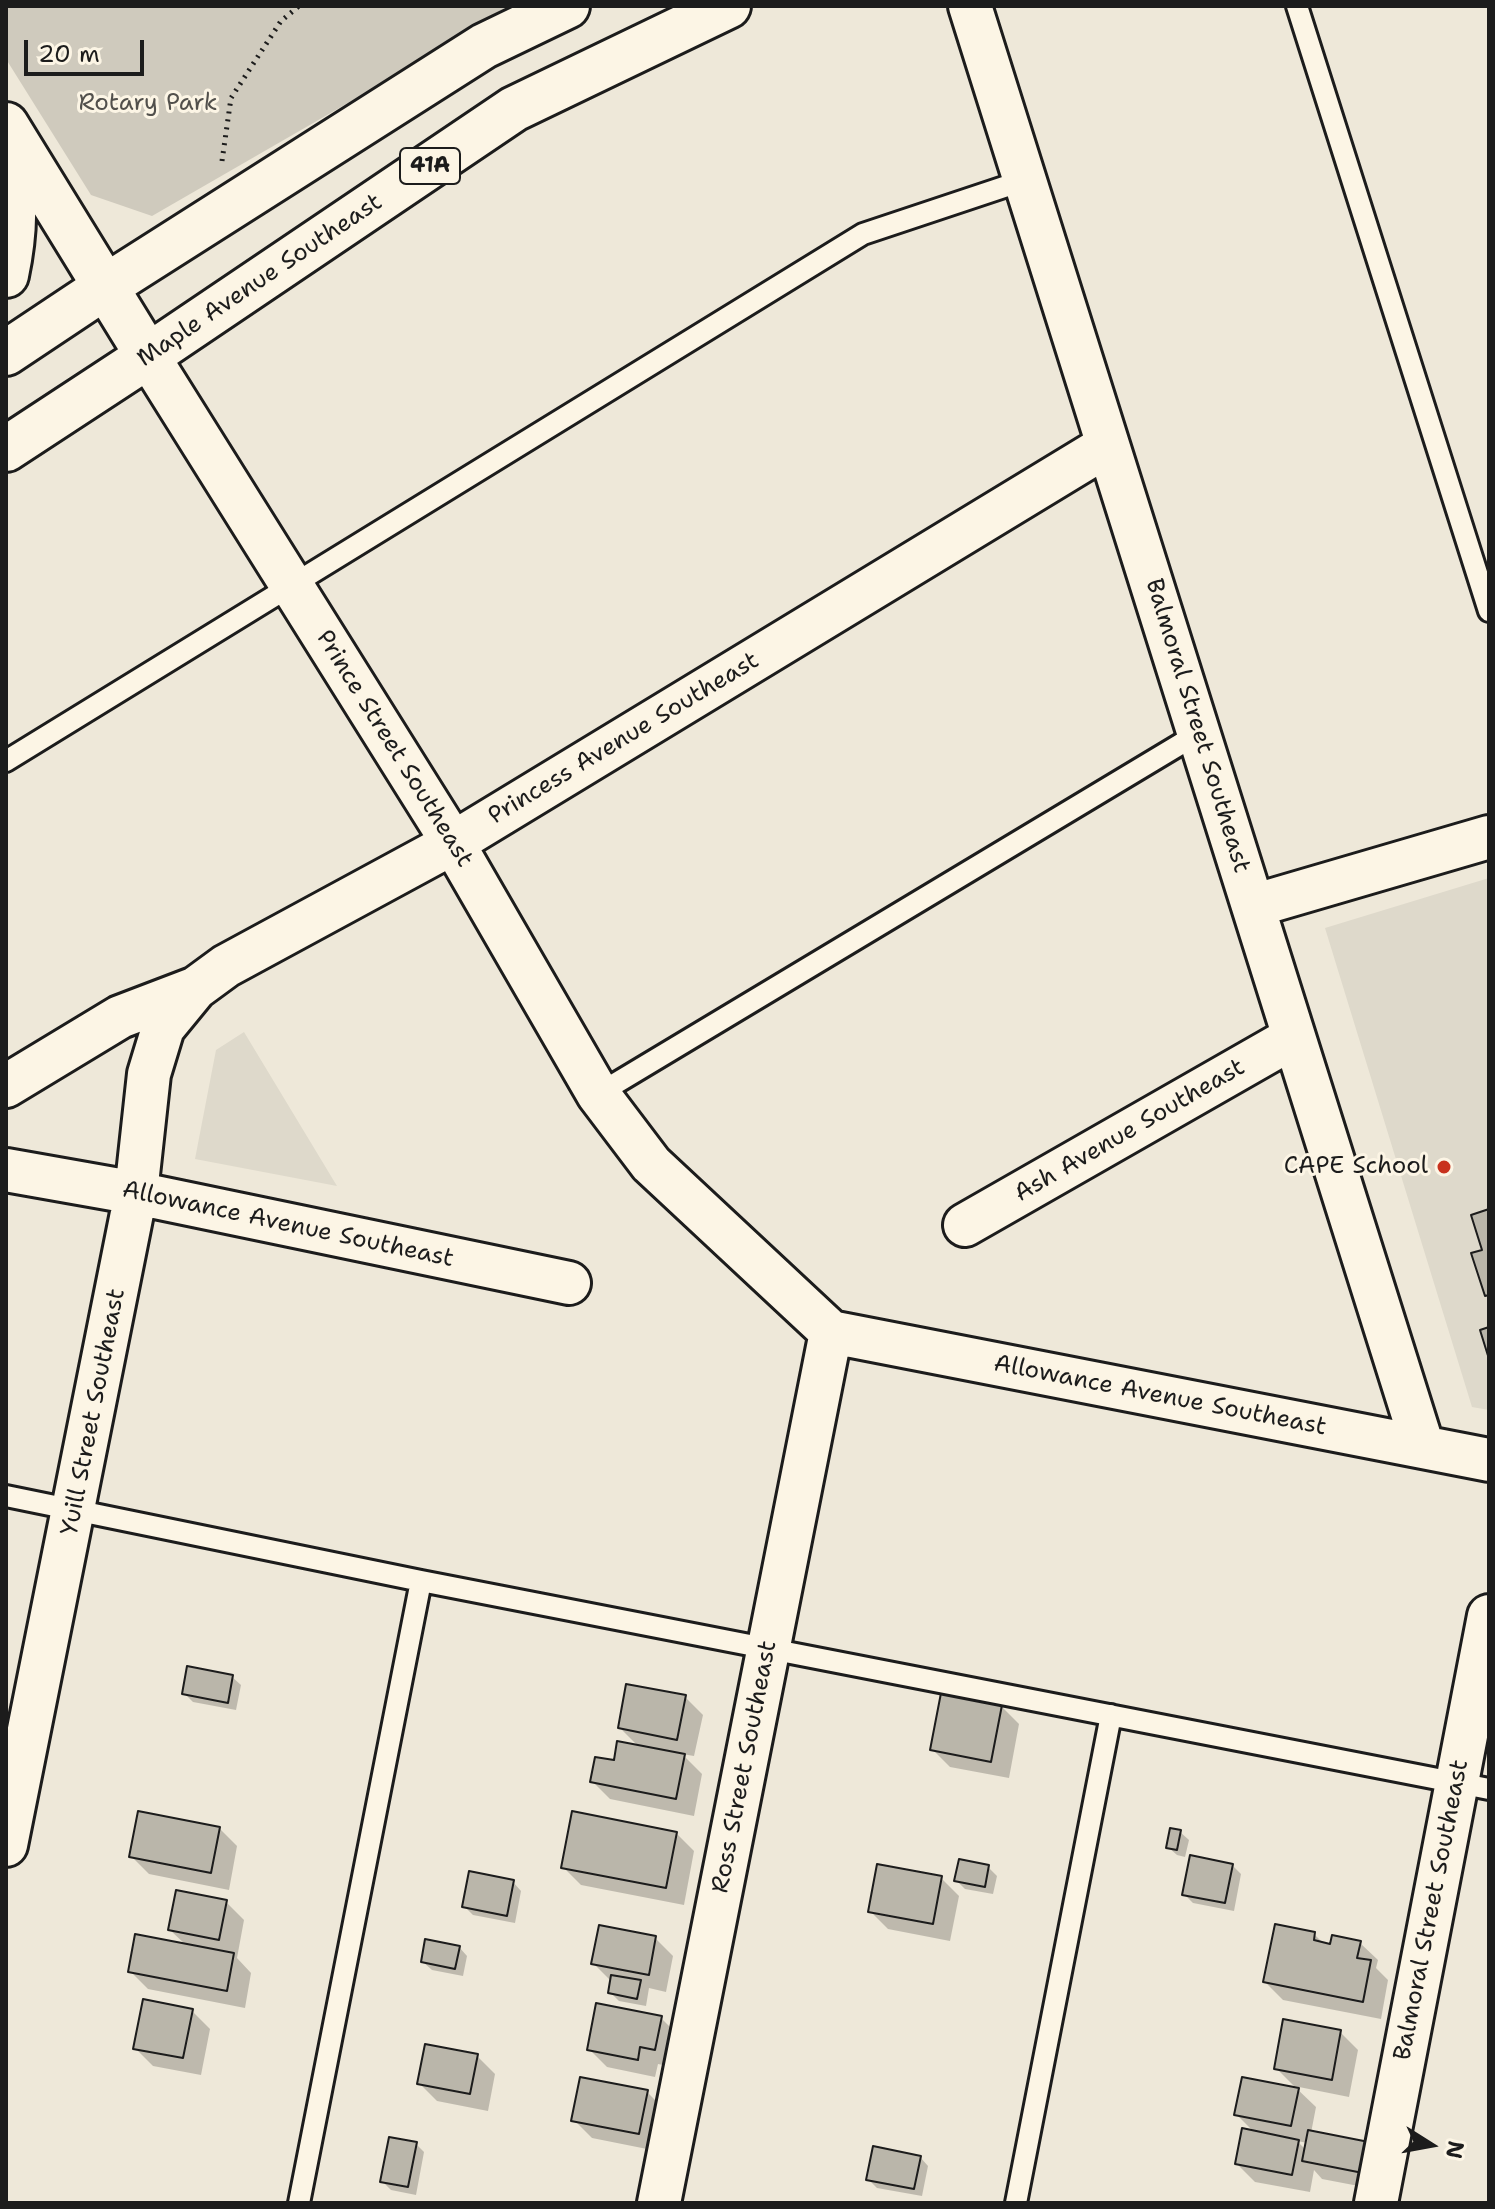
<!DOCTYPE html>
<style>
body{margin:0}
#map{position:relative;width:1495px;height:2209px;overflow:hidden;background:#eee8d9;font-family:"Shantell Sans",sans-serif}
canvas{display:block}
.frame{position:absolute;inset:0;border:8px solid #1c1c1c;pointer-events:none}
.north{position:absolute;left:1391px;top:2105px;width:80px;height:80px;-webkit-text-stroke:6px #fcf5e5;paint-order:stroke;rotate:101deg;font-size:22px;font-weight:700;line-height:32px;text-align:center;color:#1c1c1c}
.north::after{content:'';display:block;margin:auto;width:28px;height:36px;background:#1c1c1c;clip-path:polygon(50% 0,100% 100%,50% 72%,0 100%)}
.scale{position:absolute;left:24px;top:40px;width:120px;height:36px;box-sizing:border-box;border:4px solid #1c1c1c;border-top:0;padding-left:10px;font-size:24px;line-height:28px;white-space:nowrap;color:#1c1c1c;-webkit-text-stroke:6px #fcf5e5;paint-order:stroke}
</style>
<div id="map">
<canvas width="1495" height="2209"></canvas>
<div class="frame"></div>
<div class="north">N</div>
<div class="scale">20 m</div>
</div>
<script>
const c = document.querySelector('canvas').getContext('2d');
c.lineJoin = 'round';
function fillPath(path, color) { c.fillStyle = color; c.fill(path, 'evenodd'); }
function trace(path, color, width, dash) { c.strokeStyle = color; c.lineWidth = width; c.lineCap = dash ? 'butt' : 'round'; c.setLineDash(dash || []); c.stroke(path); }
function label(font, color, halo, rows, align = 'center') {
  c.font = font + ' "Shantell Sans",sans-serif'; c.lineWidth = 6; c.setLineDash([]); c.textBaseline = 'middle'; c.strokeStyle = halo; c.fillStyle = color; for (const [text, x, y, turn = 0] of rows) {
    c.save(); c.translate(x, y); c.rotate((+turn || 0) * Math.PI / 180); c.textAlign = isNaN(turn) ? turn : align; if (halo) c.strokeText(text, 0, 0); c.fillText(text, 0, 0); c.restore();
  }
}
const built = new Path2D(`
 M1489,878V1410L1472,1407L1325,928Z
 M244,1032L337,1186L195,1159L216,1050Z`);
const green = new Path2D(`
 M6,6H516L152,216L91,195L6,59Z`);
const shadow = new Path2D(`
 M232,1677L241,1685L236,1710L193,1702L184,1693Z
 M685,1697L703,1715L694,1756L682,1754L702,1774L694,1816L610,1799L592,1781L640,1748L620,1728Z
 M1001,1706L1019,1724L1009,1778L950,1767L932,1749Z
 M219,1828L237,1846L229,1890L149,1874L131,1856Z
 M1180,1832L1189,1840L1185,1857L1177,1855L1168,1847Z
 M676,1833L694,1851L684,1905L581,1885L563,1867Z
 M1232,1865L1241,1874L1234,1911L1193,1903L1184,1894Z
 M988,1867L997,1876L993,1894L965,1889L956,1880Z
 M941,1878L959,1896L950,1941L888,1929L870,1911Z
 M513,1882L521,1891L515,1923L473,1915L464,1906Z
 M226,1902L244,1920L237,1958L251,1973L245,2008L148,1989L130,1971L187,1946L170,1930Z
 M1314,1934L1325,1945L1360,1943L1378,1960L1376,1968L1388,1980L1381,2019L1283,2000L1265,1982Z
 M655,1938L673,1956L666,1992L649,1988L646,2006L619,2001L610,1992L612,1982L593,1963Z
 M459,1947L467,1956L463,1976L432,1970L423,1962Z
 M192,2011L210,2029L201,2075L153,2066L135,2048Z
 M661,2018L679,2036L673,2067L658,2064L655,2077L607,2067L589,2049Z
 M1340,2032L1358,2050L1349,2097L1294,2086L1316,2107L1311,2133L1390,2192L1322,2179L1314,2170L1310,2192L1255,2182L1237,2164L1255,2133L1236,2114L1297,2089L1276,2068ZM1297,2141L1308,2143L1306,2150Z
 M477,2056L495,2074L488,2111L437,2101L419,2083Z
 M647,2092L665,2110L657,2151L592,2138L574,2120Z
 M416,2144L424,2152L416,2195L391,2190L382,2181Z
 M920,2157L928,2166L922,2196L877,2188L868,2179Z`);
const building = new Path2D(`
 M1489,1209V1295L1485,1296L1471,1253L1482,1250L1471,1215Z
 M1489,1327V1359L1480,1330Z
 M187,1666L233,1675L228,1703L182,1694Z
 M626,1684L686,1695L677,1740L618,1728Z
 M941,1693L1002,1705L991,1762L930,1750Z
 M617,1741L685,1754L676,1799L590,1782L595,1757L614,1760Z
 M138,1811L220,1827L211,1873L129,1857Z
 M572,1811L677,1832L666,1888L561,1868Z
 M1170,1828L1181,1830L1177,1850L1166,1848Z
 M1190,1855L1233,1864L1225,1903L1182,1895Z
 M959,1859L989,1865L985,1887L954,1881Z
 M877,1864L942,1876L933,1924L868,1912Z
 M469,1871L514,1880L507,1916L462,1907Z
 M176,1890L227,1900L219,1940L168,1930Z
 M1275,1924L1315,1932L1314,1940L1330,1944L1332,1935L1361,1941L1357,1958L1371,1960L1363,2002L1263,1982Z
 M599,1925L656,1936L649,1975L591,1964Z
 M135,1934L234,1953L227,1991L128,1972Z
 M425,1939L460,1946L455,1969L421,1962Z
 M611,1975L641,1980L637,1999L608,1993Z
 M143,1999L193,2009L183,2058L133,2049Z
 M596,2003L662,2016L655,2050L640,2047L638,2060L587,2050Z
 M1283,2019L1341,2030L1332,2080L1274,2069Z
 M425,2044L478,2054L470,2094L417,2084Z
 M580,2077L648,2090L639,2134L571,2121Z
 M1242,2077L1299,2088L1291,2126L1234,2115Z
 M1242,2128L1299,2140L1292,2175L1235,2164Z
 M1308,2130L1379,2144L1373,2175L1302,2161Z
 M389,2137L417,2142L408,2187L380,2182Z
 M873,2146L921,2156L914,2189L866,2180Z`);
const path = new Path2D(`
 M222,161L231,98L281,21L299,6`);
const service = new Path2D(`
 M1297,6L1489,611
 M6,761L863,234L1025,180
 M598,1094L1199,733
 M6,1496L421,1581L1489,1789
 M299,2203L421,1581
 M1016,2203L1111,1715`);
const minor = new Path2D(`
 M970,6L1423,1447
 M148,356L453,843L598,1094L651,1164L831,1332
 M1253,906L1489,837
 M6,1086L120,1017L196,988L226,966L453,843L1108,445
 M6,1170L136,1193L569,1283
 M965,1225L1294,1037
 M831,1332L1489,1460
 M6,1845L136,1193L149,1074L163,1028L195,989
 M659,2203L831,1332
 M1376,2203L1489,1616`);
const secondary = new Path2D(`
 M6,353L105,287
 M6,449L148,356`);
const primary = new Path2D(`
 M6,125L148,356L514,109L728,6
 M6,153C16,196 15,232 6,275
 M105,287L484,46L567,6`);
const markers = [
 [1444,1167,8,"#c8321e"]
];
const shields = [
 [430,166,60]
];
const shieldNames = [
 ["41A",430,166]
];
const parkNames = [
 ["Rotary Park",148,104]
];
const streetNames = [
 ["Maple Avenue Southeast",260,281,-34],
 ["Balmoral Street Southeast",1197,726,73],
 ["Princess Avenue Southeast",624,739,-31],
 ["Prince Street Southeast",394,749,58],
 ["Ash Avenue Southeast",1130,1131,-30],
 ["Allowance Avenue Southeast",288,1225,12],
 ["Allowance Avenue Southeast",1160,1396,11],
 ["Yuill Street Southeast",94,1412,-79],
 ["Ross Street Southeast",745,1767,-79],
 ["Balmoral Street Southeast",1432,1910,-79]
];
const poiNames = [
 ["CAPE School",1428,1167]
];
fillPath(built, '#ded9cb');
fillPath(green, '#cfcabd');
fillPath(shadow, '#0003');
fillPath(building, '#bab6aa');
trace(building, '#1c1c1c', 2);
trace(service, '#1c1c1c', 26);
trace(minor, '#1c1c1c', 48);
trace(secondary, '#1c1c1c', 50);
trace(primary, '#1c1c1c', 50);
trace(path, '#1c1c1c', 5, [2, 6]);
trace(service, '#fcf5e5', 20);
trace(minor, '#fcf5e5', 42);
trace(secondary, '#fcf5e5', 44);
trace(primary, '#fcf5e5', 44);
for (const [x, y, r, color] of markers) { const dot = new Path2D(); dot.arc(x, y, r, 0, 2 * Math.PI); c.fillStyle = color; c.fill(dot); trace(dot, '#fcf5e5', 3); }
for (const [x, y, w] of shields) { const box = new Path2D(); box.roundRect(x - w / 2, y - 18, w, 36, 6); c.fillStyle = '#fcf5e5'; c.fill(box); trace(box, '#1c1c1c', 2); }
label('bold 22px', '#1c1c1c', null, shieldNames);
label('24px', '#52504c', '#fcf5e5', parkNames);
label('24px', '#1c1c1c', '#fcf5e5', streetNames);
label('24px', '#1c1c1c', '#fcf5e5', poiNames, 'right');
</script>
